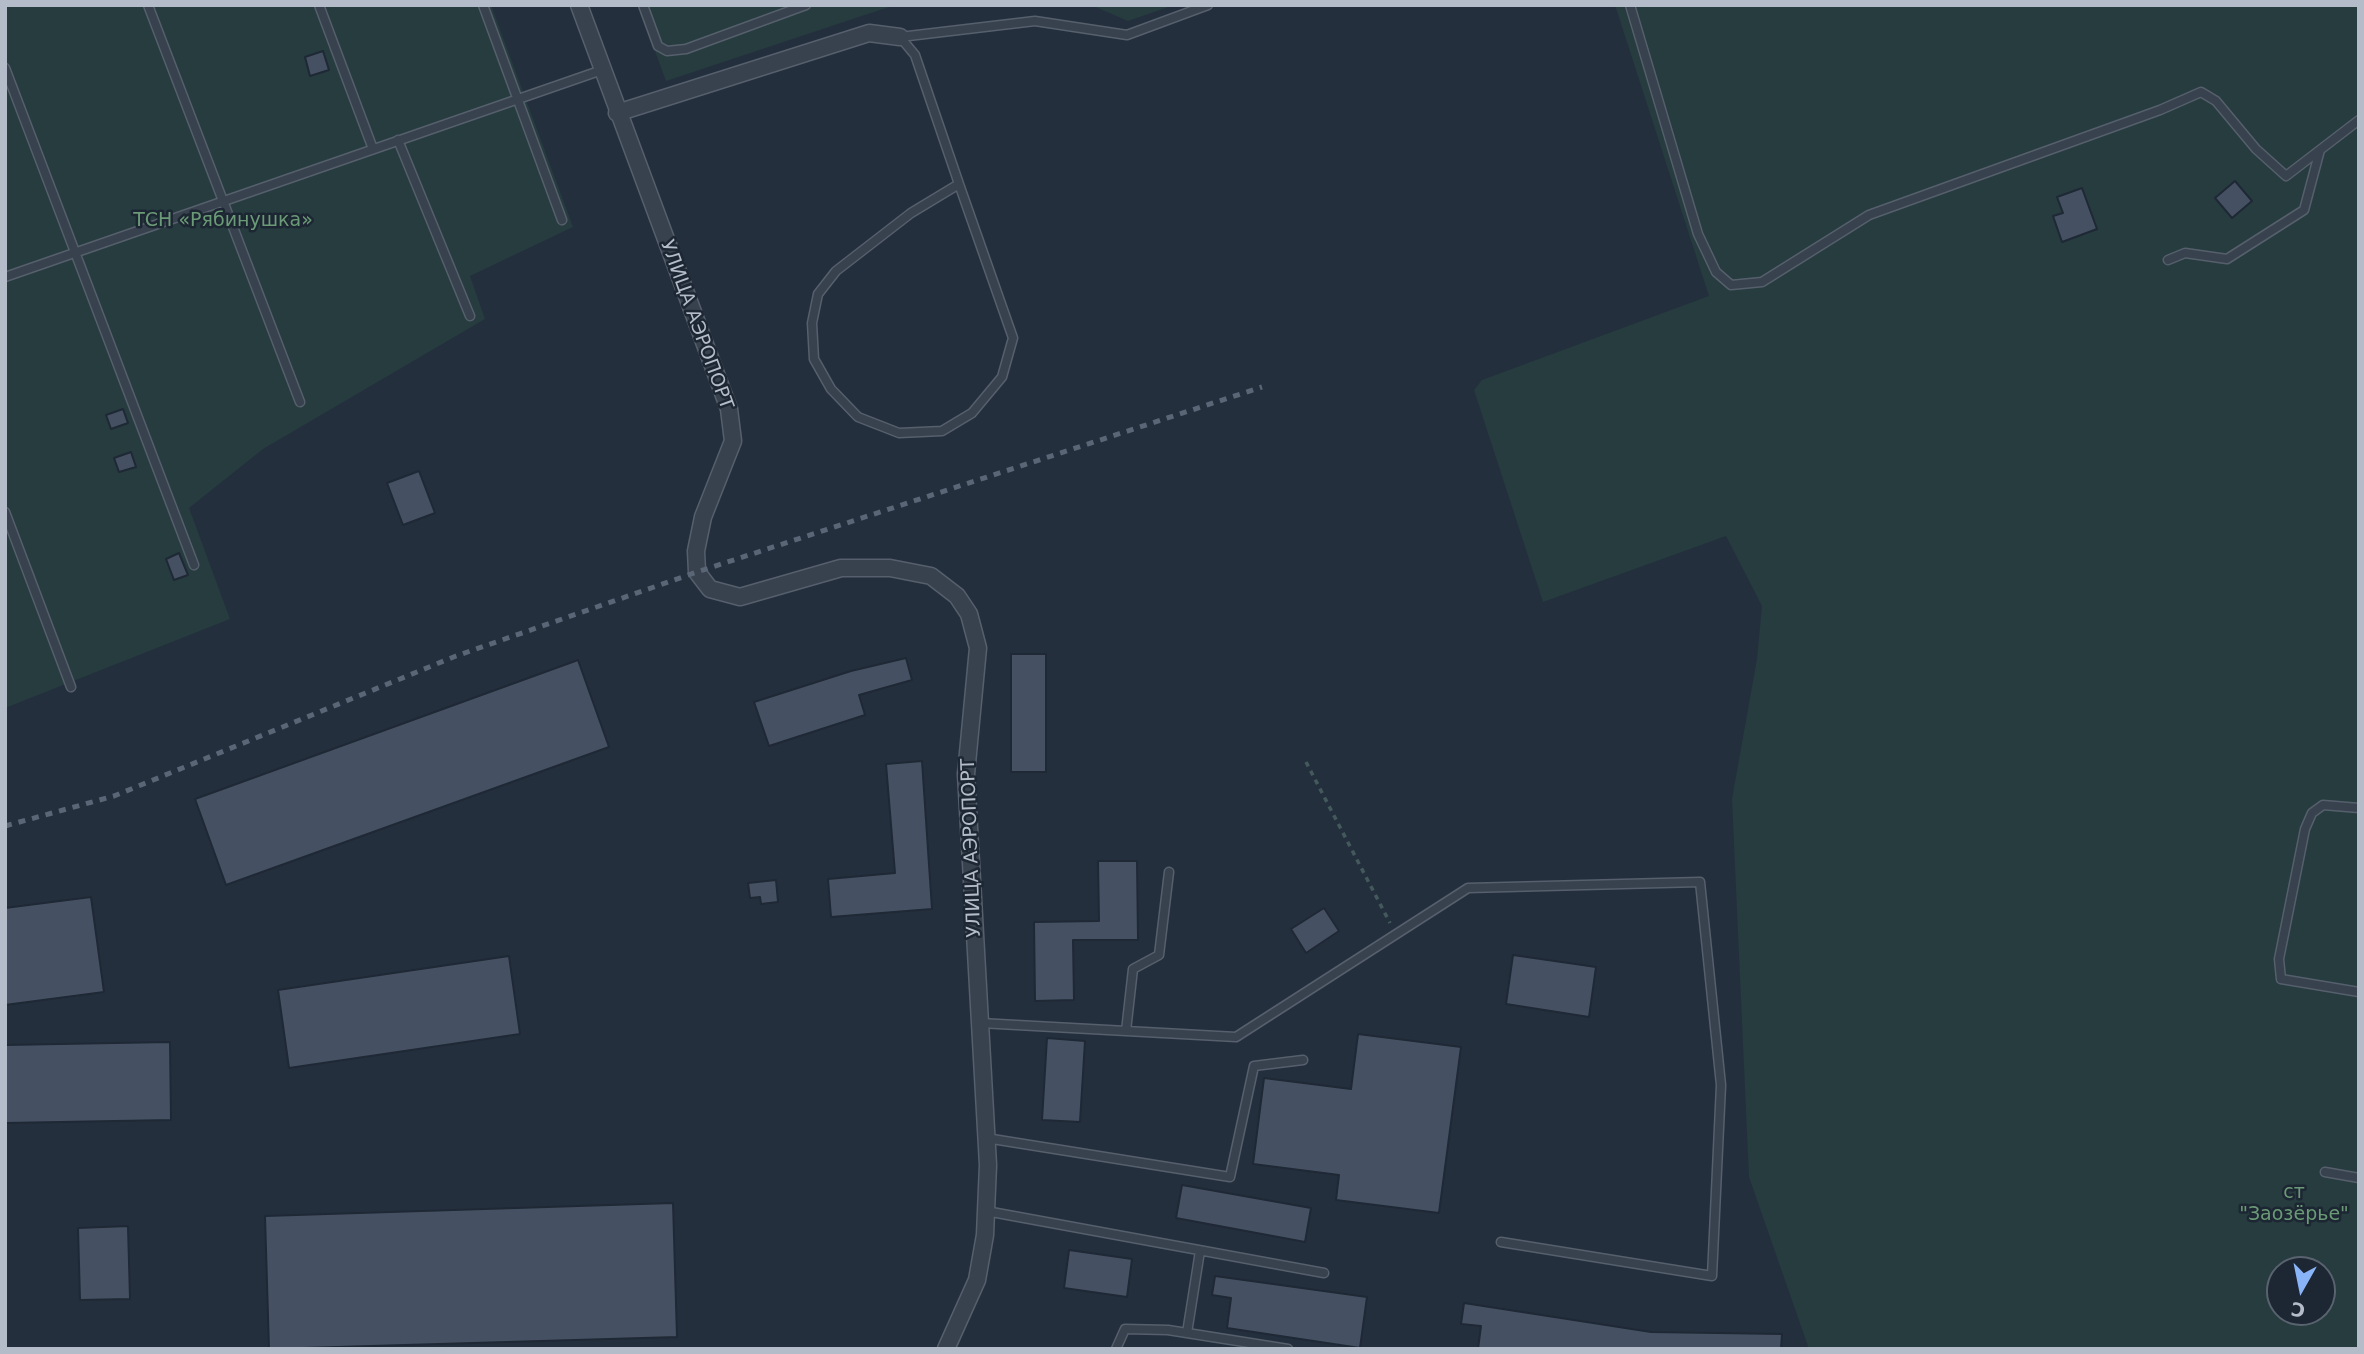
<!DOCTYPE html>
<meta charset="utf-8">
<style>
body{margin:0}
#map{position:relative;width:2364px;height:1354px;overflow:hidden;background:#242f3e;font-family:"DejaVu Sans",sans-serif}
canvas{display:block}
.frame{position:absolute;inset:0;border:7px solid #b4bcc9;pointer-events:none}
.north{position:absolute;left:2266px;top:1256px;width:70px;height:70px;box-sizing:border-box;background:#1d2633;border:2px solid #59626f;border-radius:50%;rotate:189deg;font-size:19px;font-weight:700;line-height:28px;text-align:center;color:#b4bcc9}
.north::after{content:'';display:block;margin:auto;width:24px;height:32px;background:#8ab4f8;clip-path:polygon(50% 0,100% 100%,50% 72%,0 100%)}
</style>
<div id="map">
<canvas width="2364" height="1354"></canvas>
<div class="frame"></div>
<div class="north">С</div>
</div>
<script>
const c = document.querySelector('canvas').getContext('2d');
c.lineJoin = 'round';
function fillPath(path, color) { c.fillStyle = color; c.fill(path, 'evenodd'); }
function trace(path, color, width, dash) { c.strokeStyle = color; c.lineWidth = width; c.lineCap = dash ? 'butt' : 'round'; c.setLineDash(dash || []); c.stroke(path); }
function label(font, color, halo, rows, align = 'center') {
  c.font = font + ' "DejaVu Sans",sans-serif'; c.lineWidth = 5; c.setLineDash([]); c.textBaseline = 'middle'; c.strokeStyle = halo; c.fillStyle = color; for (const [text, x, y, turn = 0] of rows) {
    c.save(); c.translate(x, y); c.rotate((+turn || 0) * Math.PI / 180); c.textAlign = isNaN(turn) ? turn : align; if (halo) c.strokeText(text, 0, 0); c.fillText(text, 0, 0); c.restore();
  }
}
const green = new Path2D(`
 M5,5H491L573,227L470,276L485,319L263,449L189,508L230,619L5,708Z
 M638,5H895L666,81Z
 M1091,5H1174L1128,21Z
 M1615,5H2359V1349H1809L1749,1177L1732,799L1757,659L1762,606L1726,536L1543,602L1474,390L1482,380L1709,296ZM2280,1270H2322V1312H2280Z`);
const building = new Path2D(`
 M323,51L329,70L310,76L305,57Z
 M2235,181L2252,201L2232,218L2215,198Z
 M2082,188L2097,229L2062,242L2053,216L2063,213L2057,197Z
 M123,409L128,423L111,429L106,415Z
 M131,452L136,467L119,472L114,458Z
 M419,471L435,513L403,525L387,483Z
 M179,553L188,575L174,580L166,559Z
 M1011,654H1046V772H1011Z
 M906,658L912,680L859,695L865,715L769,746L754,702L851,671Z
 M578,660L609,747L226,885L195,799Z
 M922,761L932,909L831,917L828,879L895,873L886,764Z
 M1098,861H1137L1138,940H1073L1074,1000L1035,1001L1034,922L1099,921Z
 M776,880L778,902L761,904L760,897L750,898L748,883Z
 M91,897L104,992L5,1005V908Z
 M1324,908L1339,931L1306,953L1291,929Z
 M1513,955L1596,967L1589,1017L1506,1004Z
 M509,956L520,1034L289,1068L278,990Z
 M1358,1034L1461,1047L1439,1213L1336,1200L1339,1175L1253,1164L1264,1078L1351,1089Z
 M1047,1038L1085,1041L1080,1122L1042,1120Z
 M170,1042L171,1120L5,1123V1045Z
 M1182,1185L1311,1208L1305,1242L1176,1218Z
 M673,1203L677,1337L269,1349L265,1216Z
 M128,1226L130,1299L80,1300L78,1228Z
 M1069,1250L1132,1259L1127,1297L1064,1288Z
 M1215,1276L1367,1297L1360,1348L1227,1328L1231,1298L1212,1295Z
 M1464,1303L1651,1332L1782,1334L1781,1349H1478L1481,1326L1461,1324Z`);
const path = new Path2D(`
 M1306,762L1390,923`);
const lane = new Path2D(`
 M148,5L300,402
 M319,5L373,149
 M483,5L562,220
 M643,5L658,46L667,51L686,49L806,5
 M1630,5L1698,234L1716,272L1731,285L1762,282L1869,215L2160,110L2201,92L2216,101L2256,149L2286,176L2359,120
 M900,37L915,55L959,184L1013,338L1002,377L972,413L942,431L899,433L858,417L831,389L814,359L812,323L818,294L836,271L911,213L959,184
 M900,37L1035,21L1127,35L1208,5
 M5,68L194,565
 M398,140L470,316
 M2168,260L2185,253L2227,259L2304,210L2320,150
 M5,277L602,70
 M5,512L71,687
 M2359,808L2323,805L2312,813L2305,829L2279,959L2281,979L2359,992
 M980,1023L1236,1037L1468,888L1700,882L1721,1085L1712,1276L1501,1242
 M1126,1031L1133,969L1159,955L1169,872
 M986,1138L1230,1177L1254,1066L1303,1060
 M2325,1172L2359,1178
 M986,1211L1324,1273
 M1187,1333L1200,1251
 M1116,1349L1125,1329L1168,1330L1288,1349`);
const street = new Path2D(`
 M579,5L729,409L733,441L703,517L696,551L697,572L710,589L740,597L841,568H890L931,576L957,596L969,614L978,648L966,774L988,1165L985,1235L977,1280L946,1349
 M617,113L869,33L900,37`);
const rail = new Path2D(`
 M5,826L114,796L456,656L697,572L1262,387`);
const parkNames = [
 ["ТСН «Рябинушка»",223,221],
 ["ст",2294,1193],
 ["\"Заозёрье\"",2294,1215]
];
const streetNames = [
 ["УЛИЦА АЭРОПОРТ",696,325,70],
 ["УЛИЦА АЭРОПОРТ",972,848,-92]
];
fillPath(green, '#263c3f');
fillPath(building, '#455162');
trace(building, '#1f2835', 2);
trace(lane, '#565f6c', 11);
trace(street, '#565f6c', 19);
trace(path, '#44595c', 3.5, [5, 5]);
trace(lane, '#38414e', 8);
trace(street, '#38414e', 16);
trace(rail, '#5a6575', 5, [7, 7]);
label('19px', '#6b9a76', '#1d2633', parkNames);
label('19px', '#b4bcc9', '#1d2633', streetNames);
</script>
